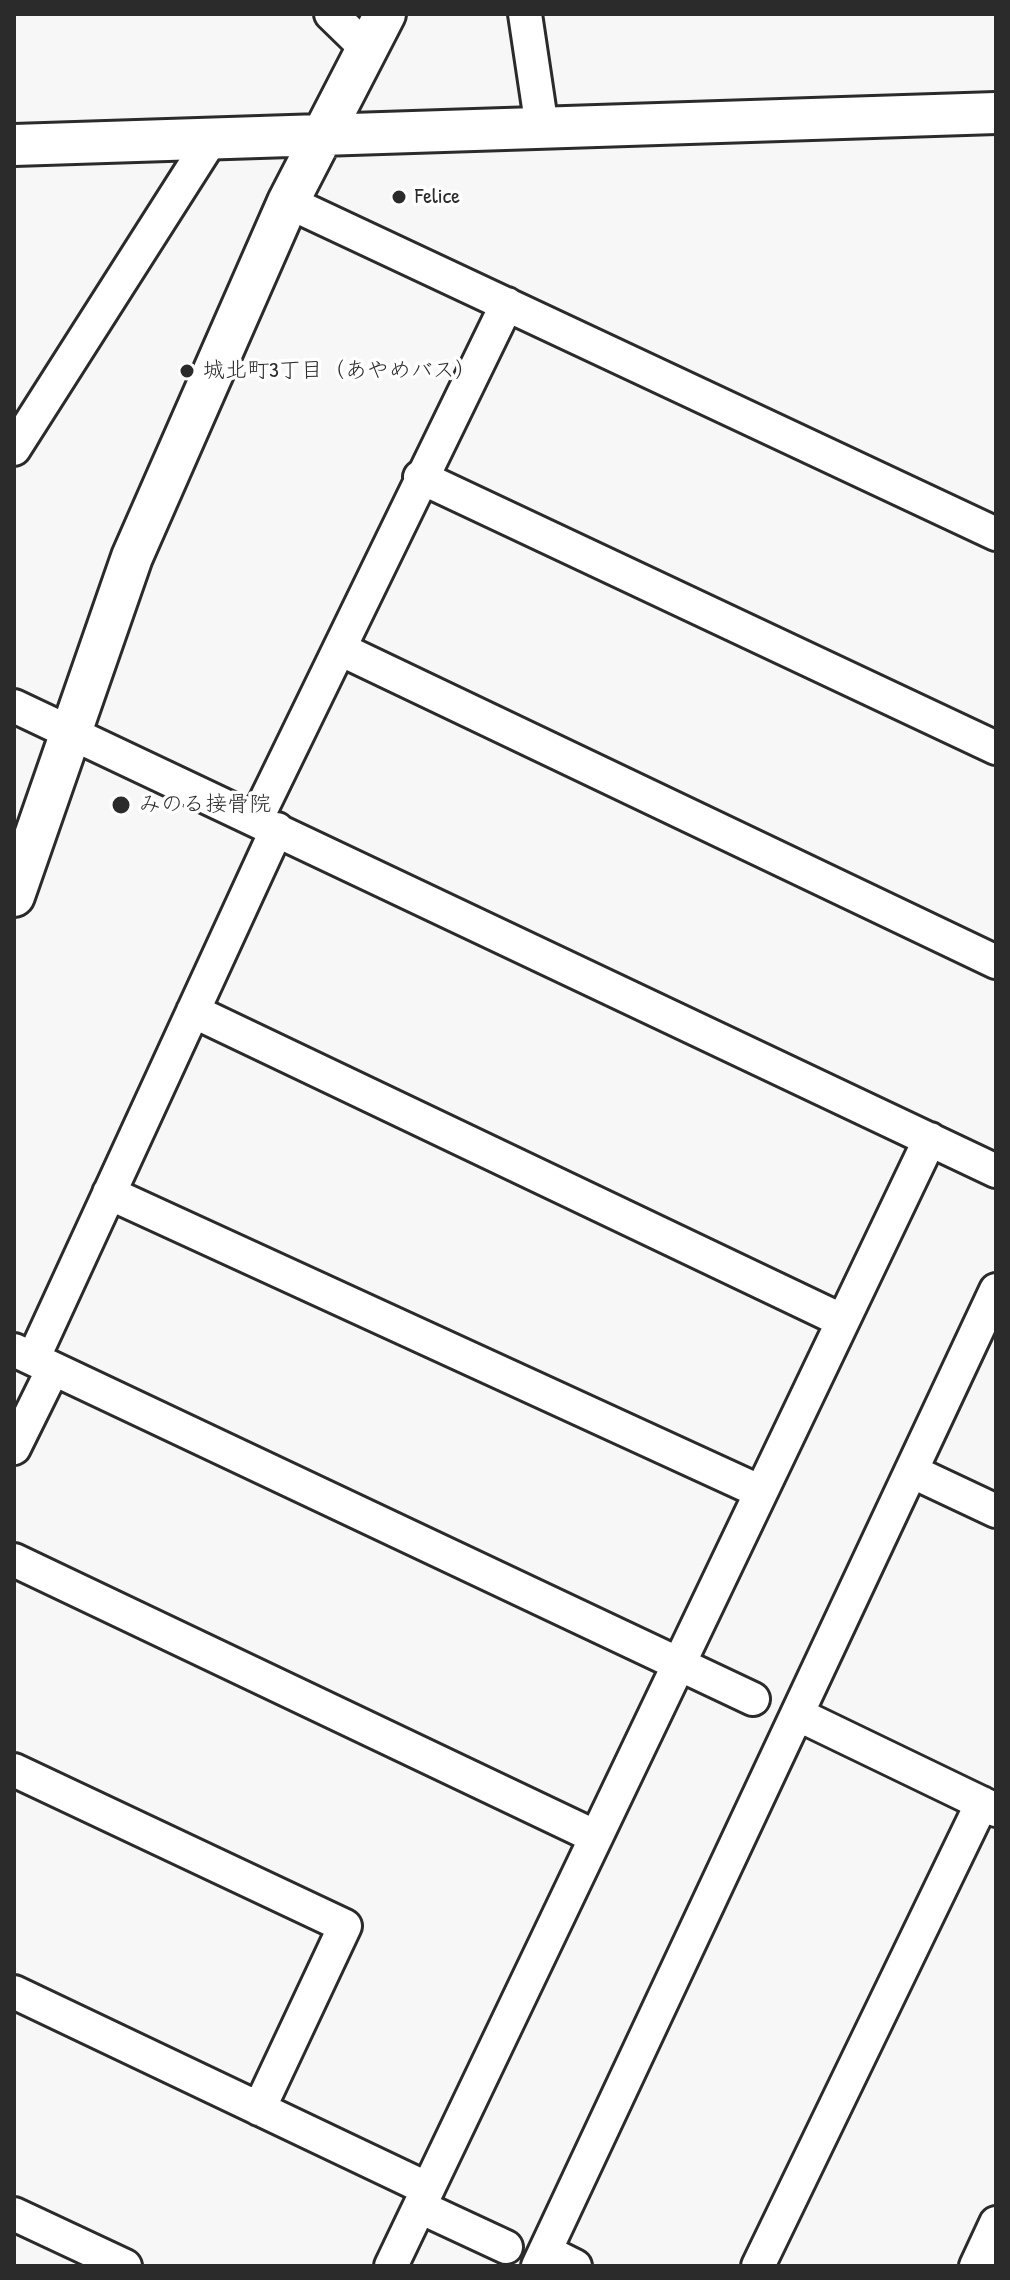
<!DOCTYPE html>
<meta charset="utf-8">
<style>
body{margin:0}
#map{position:relative;width:1010px;height:2280px;overflow:hidden;background:#f7f7f7;font-family:"Patrick Hand",sans-serif}
canvas{display:block}
.frame{position:absolute;inset:0;border:16px solid #2b2b2b;pointer-events:none}
</style>
<div id="map">
<canvas width="1010" height="2280"></canvas>
<div class="frame"></div>
</div>
<script>
const c = document.querySelector('canvas').getContext('2d');
c.lineJoin = 'round';
function trace(path, color, width, dash) { c.strokeStyle = color; c.lineWidth = width; c.lineCap = dash ? 'butt' : 'round'; c.setLineDash(dash || []); c.stroke(path); }
function label(font, color, halo, rows, align = 'center') {
  c.font = font + ' "Patrick Hand","Klee One",sans-serif'; c.lineWidth = 7; c.setLineDash([]); c.textBaseline = 'middle'; c.strokeStyle = halo; c.fillStyle = color; for (const [text, x, y, turn = 0] of rows) {
    c.save(); c.translate(x, y); c.rotate((+turn || 0) * Math.PI / 180); c.textAlign = isNaN(turn) ? turn : align; if (halo) c.strokeText(text, 0, 0); c.fillText(text, 0, 0); c.restore();
  }
}
const minor = new Path2D(`
 M331,14L368,50
 M525,14L542,128
 M288,202L996,534
 M14,449L212,138
 M420,477L996,748
 M340,649L996,962
 M14,706L996,1171
 M256,820L507,304
 M193,1011L843,1321
 M109,1193L761,1492
 M14,1350L753,1699
 M33,1359L277,829
 M14,1448L53,1369
 M911,1471L996,1511
 M14,1560L596,1837
 M797,1714L996,1810
 M14,1770L345,1926L259,2109
 M14,1992L428,2189
 M420,2207L506,2247
 M14,2214L125,2266
 M545,2251L575,2266
 M391,2266L930,1139
 M538,2266L996,1290
 M758,2266L982,1803
 M976,2266L996,2223`);
const tertiary = new Path2D(`
 M14,145L996,113
 M14,896L132,557L288,202L385,14`);
const markers = [
 [399,197,8,"#2b2b2b"],
 [187,371,8,"#2b2b2b"],
 [121,805,10,"#2b2b2b"]
];
const poiNames = [
 ["Felice",415,197],
 ["城北町3丁目（あやめバス）",203,371],
 ["みのる接骨院",139,805]
];
trace(minor, '#2b2b2b', 38);
trace(tertiary, '#2b2b2b', 46);
trace(minor, '#fff', 32);
trace(tertiary, '#fff', 40);
for (const [x, y, r, color] of markers) { const dot = new Path2D(); dot.arc(x, y, r, 0, 2 * Math.PI); c.fillStyle = color; c.fill(dot); trace(dot, '#fff', 3); }
label('22px', '#2b2b2b', '#fff', poiNames, 'left');
</script>
